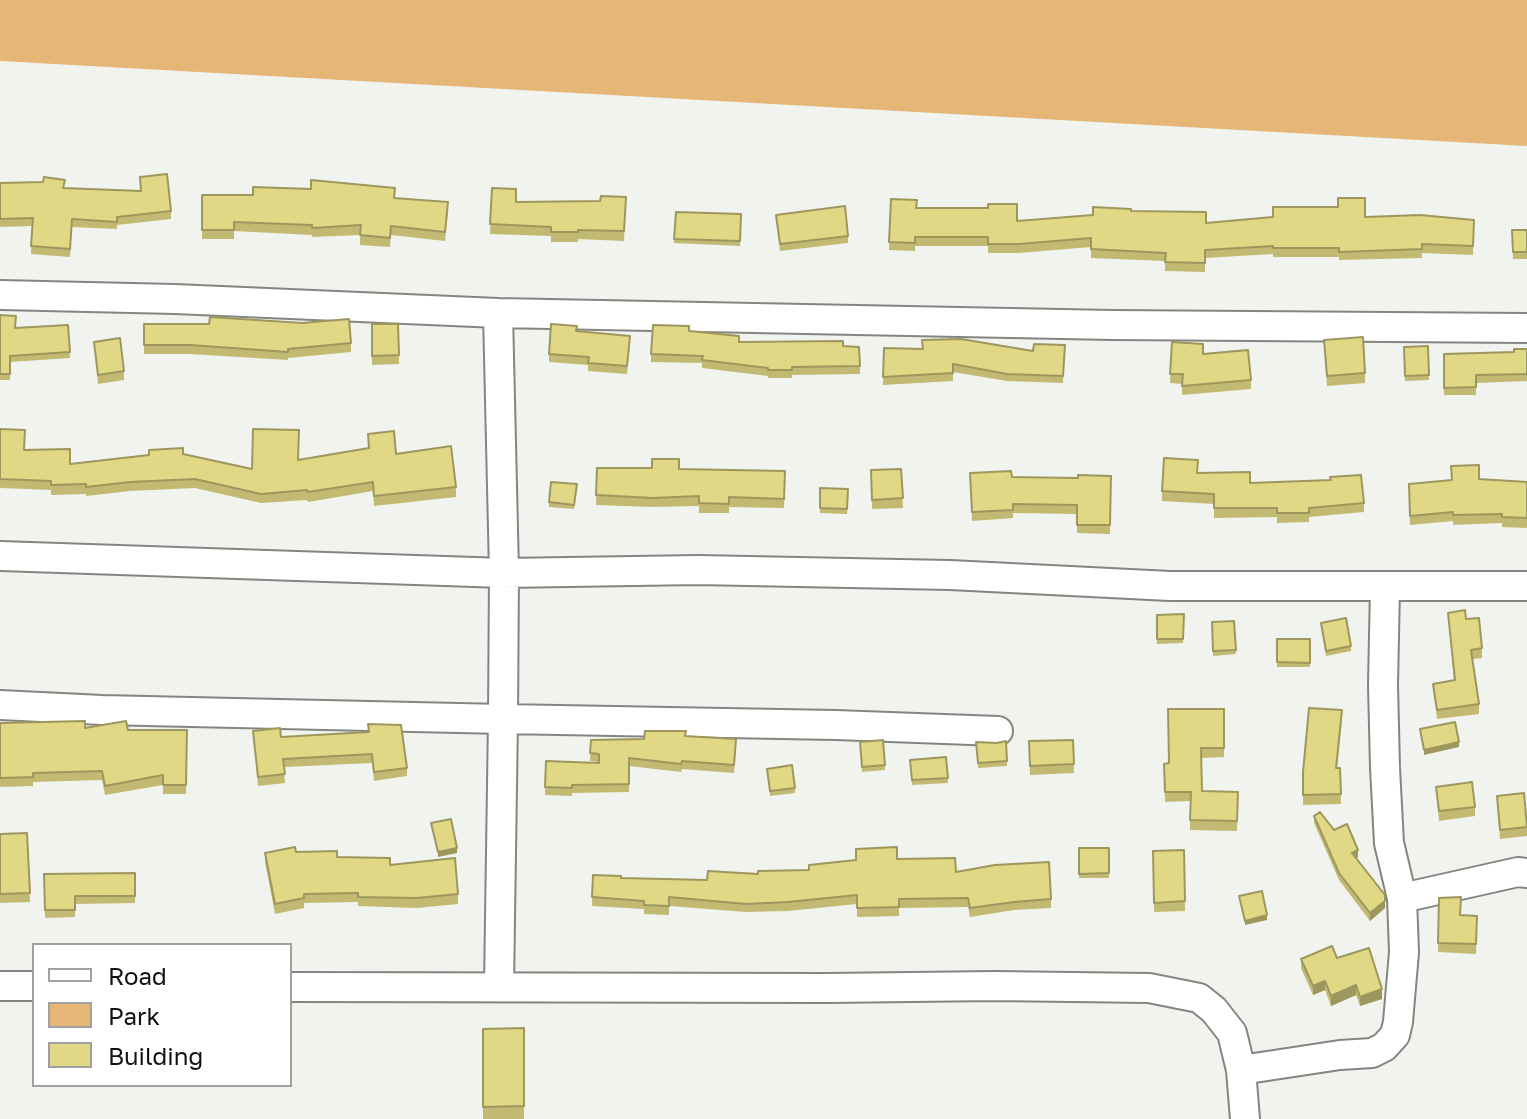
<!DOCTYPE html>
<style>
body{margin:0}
#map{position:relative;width:1527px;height:1119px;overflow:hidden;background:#f1f4ee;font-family:"Golos Text",sans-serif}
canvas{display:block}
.legend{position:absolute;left:32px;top:943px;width:260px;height:144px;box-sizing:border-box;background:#fff;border:2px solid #a0a09f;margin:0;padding:10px 14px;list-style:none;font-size:24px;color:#111210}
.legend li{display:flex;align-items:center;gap:16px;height:40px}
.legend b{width:40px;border:2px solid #a0a09f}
</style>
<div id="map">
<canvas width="1527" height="1119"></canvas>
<ul class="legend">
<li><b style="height:10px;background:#fff"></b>Road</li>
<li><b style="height:22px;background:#e5b675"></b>Park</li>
<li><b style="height:22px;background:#e1d885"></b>Building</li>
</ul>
</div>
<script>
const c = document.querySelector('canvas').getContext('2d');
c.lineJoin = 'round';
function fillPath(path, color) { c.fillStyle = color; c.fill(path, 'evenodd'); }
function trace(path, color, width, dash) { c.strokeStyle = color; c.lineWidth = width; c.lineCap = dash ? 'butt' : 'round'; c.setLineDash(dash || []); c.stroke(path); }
const green = new Path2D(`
 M0,0H1527V146L0,61Z`);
const minor = new Path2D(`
 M0,295L175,299L498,313L1113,325L1527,328
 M498,313L504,573L503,719L836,725L998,731
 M0,556L504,573L698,570L950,575L1170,586H1527
 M0,705L102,710L503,719L499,986
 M1402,898L1518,872L1527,873
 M0,986H34
 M290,987L826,988L994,986L1149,988L1199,998L1214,1010L1232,1033L1241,1070L1245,1119
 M1241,1070L1340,1055L1372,1053L1384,1047L1395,1035L1398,1022L1404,952L1402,898L1389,843L1385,768L1383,685L1385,587`);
const wall = new Path2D(`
 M140,177L171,211V219L117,225V229L72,227L70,257L31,254L32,226L0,227V183L65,188L140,191Z
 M492,188L516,202L600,201L626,197L624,241L578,239V242H551V236L490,234Z
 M202,195L395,198L448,212L445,241L391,235L390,247L360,245V235L312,237V235L234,231V239H202Z
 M891,199L916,208L1017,221L1131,211L1206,223L1365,217L1474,220L1473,255L1422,253V258L1339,260V257H1273V254L1205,258V272L1165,271V261L1091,258V247L1019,253H988V246H915V251L889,250Z
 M676,212L741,214L740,246L674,243Z
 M776,215L848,236V243L780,251Z
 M1512,230H1527V259H1513Z
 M0,315L15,328L68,325L70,358L10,362V380H0Z
 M144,324L351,343V352L288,358V360L190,354H144Z
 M372,324H398L399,364L372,365Z
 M576,331L630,343L627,374L588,371V365L549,362V354Z
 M689,331L739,342L843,346L860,366V374L792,375V378H768V376L702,368V363L651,362V354Z
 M1324,340L1365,373V383L1327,386Z
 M94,342L124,371V380L98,384Z
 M1172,342L1203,354L1251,380V389L1182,395V384L1170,383Z
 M1065,345L1063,383L1007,381L953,372V381L883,385L884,348L1033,351Z
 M1428,346L1429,380L1405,381L1404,347Z
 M1527,349V381L1476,383V395H1444V354L1514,352Z
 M0,429L24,450L70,464L183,454L252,469L368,448V434L396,454L456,487V497L374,506L373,491L308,502L307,500L261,503L195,488L130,491L86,496V494L51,495V490L0,488Z
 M597,468L785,471L784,508L729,507V513H699V506L653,507L596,505Z
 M901,469L903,508L872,509L871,470Z
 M970,473L1012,477L1078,478L1111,476L1110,534L1077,533V514L1013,513V518L972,521Z
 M1197,473L1364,503V512L1309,517V522L1277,523V517L1214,518V504L1162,501V491Z
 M1479,479L1527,482V528L1502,527V523L1453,525V521L1410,525L1409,484Z
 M577,484L574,509L549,507V502Z
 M820,488L848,489L847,514L820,513Z
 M1448,613L1466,619L1482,648V658L1472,659L1479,704V714L1437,719L1433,684L1454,681Z
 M1184,614L1183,643L1157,644V615Z
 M1234,621L1236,654L1213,656L1212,622Z
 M1321,623L1351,646V651L1326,656Z
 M1277,639H1310V667H1277Z
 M1224,709V757L1201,758L1202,791L1238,792L1237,831L1190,830V801L1165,802L1164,764L1168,763Z
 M1342,720L1337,768H1340L1341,804L1303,805V772Z
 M0,723L85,728L187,730L186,794H163V785L105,795L102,780L33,782V786L0,787Z
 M368,724L407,768V776L374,781L372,763L284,767L285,783L258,786L253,731L281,737L368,732Z
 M686,736L736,747L734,773L682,769L681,772L629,766V792L572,793V796L545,795L546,761L599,763V762L590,761L591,740L644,739Z
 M883,740L885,770L862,772L860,742Z
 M1073,740L1074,773L1030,775L1029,741Z
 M1006,741L1007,766L978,768L976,742L997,743Z
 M910,760L948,778V783L912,785Z
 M767,769L795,788V793L770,796Z
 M1436,787L1475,807V816L1439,821Z
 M1497,796L1527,824V836L1500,839Z
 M1314,816L1334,830L1358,857L1356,858L1385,908L1370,921L1339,880L1314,823Z
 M27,833L30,902L0,903V834Z
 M1079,848H1109V878H1079Z
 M1184,850L1185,911L1154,912L1153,851Z
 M296,852L390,865L458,894V904L417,908L358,906V902L304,903V908L275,914L265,862V853Z
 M897,859L956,872L1051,899V908L1014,910L970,917L968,907L899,908V916L857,917V904L788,911L746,912L669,906V915L644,914V909L592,906L593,875L621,878L707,880L809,870L856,860Z
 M135,873V903L75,904V917L45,918L44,874Z
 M1439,898L1461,915L1477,916L1476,954L1438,952Z
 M1337,958L1382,999L1360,1006L1356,995L1331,1006L1325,990L1313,995L1301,968V959Z
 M524,1028V1119H483V1029Z`);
const shadedWall = new Path2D(`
 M1459,742V747L1424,755V750Z
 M457,848V853L438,857V852Z
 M1358,850V857L1352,860V853Z
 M1385,901V908L1370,921V913Z
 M1267,915V920L1245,925V921Z
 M1325,981V990L1313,995V986Z
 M1356,985V995L1331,1006V996Z
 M1382,989V999L1360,1006V997Z`);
const building = new Path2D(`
 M167,174L171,211L117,217V222L72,219L70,249L31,246L33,218L0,219V183L43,182L44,177L65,180L63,188L141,191L140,177Z
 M311,180L395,188L394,198L448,202L445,232L391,226L390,238L360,235L361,225L312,228V225L234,222V230H202V195H253V187L311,189Z
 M492,188L516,189V202L600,201L601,196L626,197L624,231L578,230V232H551V227L490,224Z
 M1338,198H1365V217L1420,215L1474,220L1473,246L1422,244V249L1339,252V248H1273V246L1205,250V263L1165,262L1166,253L1091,249V238L1019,244H988V237H915V243L889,242L891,199L917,200L916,208H988V204H1017V221L1093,215V207L1131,209V211L1206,212V223L1273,217V207H1338Z
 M845,206L848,236L780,244L776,215Z
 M676,212L741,214L740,241L674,239Z
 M1512,230H1527V252H1513Z
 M0,315L16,316L15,328L68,325L70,352L10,356V374H0Z
 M210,317L302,323L349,319L351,343L288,349V352L190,345H144V324H209Z
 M372,324H398L399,355L372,356Z
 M551,324L577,326L576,331L630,336L627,366L588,363L589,357L549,354Z
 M653,325L689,326V331L739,336V342L843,341V346L859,347L860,366L792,367V370H768V368L702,360L703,356L651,354Z
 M1363,337L1365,373L1327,376L1324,340Z
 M120,338L124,371L98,375L94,342Z
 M961,339L1033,351L1034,344L1065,345L1063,376L1007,374L953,364V373L883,377L884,348L923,349L922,340Z
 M1172,342L1203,344V354L1248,350L1251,380L1182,386L1183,374H1170Z
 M1428,346L1429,375L1405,376L1404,347Z
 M1514,349H1527V374L1476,375V387L1444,388V354L1514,352Z
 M0,429L25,430L24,450L70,449V464L149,455V450L183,448V454L252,469L253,429L299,430L298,460L369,448L368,434L394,431L396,454L451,446L456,487L374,496L373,482L308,492L307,490L261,494L195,479L130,482L86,487V484L51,485V481L0,479Z
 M1164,458L1198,460L1197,473L1250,472V483L1331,480L1330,477L1361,475L1364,503L1309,508V513H1277V508H1214V494L1162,491Z
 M652,459H679V469L785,471L784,499L729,497V504L699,503V496L653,498L596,495L597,468H652Z
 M1479,465V479L1527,482V518L1502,517V514L1453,515V512L1410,516L1409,484L1452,480L1451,466Z
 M901,469L903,498L872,500L871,470Z
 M1011,471L1012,477L1078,478V475L1111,476L1110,525H1077V505L1013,504V510L972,512L970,473Z
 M551,482L577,484L574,505L549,502Z
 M820,488L848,489L847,509L820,508Z
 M1465,610L1466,619L1479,618L1482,648L1471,650L1479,704L1437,710L1433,684L1455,680L1448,613Z
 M1184,614L1183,639H1157V615Z
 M1346,618L1351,646L1326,651L1321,623Z
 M1234,621L1236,650L1213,651L1212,622Z
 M1277,639H1310V663L1277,662Z
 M1309,708L1342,710L1336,768H1340L1341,794L1303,795V772Z
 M1168,709H1224V748H1201L1202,791L1238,792L1237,821L1190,820L1191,792H1165L1164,764L1169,763Z
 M85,721V728L126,721L128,730H187L186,785H163V775L105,786L102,771L33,773V777L0,778V723Z
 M1455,722L1459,742L1424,750L1420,729Z
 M368,724L401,725L407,768L374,772L372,754L283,759L285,774L258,777L253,731L280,728L281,737L369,732Z
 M645,731H686L685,736L736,739L734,765L682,761L681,764L629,758V784L572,785V788L545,787L546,761L599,763V754L590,753L591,740L644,739Z
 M883,740L885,765L862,767L860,742Z
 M1073,740L1074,764L1030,766L1029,741Z
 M1006,741L1007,761L978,763L976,742L997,743Z
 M946,757L948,778L912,780L910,760Z
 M792,765L795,788L770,791L767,769Z
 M1472,782L1475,807L1439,811L1436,787Z
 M1524,793L1527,827L1500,830L1497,796Z
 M1320,812L1334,830L1347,824L1358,850L1352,853L1385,895V901L1370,913L1339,873L1314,816Z
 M451,819L457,848L438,852L431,823Z
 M27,833L30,893L0,894V834Z
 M295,847L296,852L337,851V857L390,858V865L455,858L458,894L417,898L358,897V893L304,894V898L275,904L265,853Z
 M897,847V859L955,858L956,872L995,865L1049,862L1051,899L1014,902L970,908L968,898L899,899V907L857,908V895L788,902L746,904L669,897V906L644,905V901L592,897L593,875L621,876V878L707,880L708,871L758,874V871L809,870V865L856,860V849Z
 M1079,848H1109V873L1079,874Z
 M1184,850L1185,901L1154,903L1153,851Z
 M135,873V896H75V910H45L44,874Z
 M1262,891L1267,915L1245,921L1239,896Z
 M1461,897L1460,915L1477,916L1476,944L1438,943L1439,898Z
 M1332,946L1337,958L1369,948L1382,989L1360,997L1356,985L1331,996L1325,981L1313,986L1301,959Z
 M524,1028V1106L483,1107V1029Z`);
fillPath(green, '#e5b675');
trace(minor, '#838680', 32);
trace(minor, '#fff', 28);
fillPath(wall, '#c2ba72');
fillPath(shadedWall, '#9e975d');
fillPath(building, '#e1d885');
trace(building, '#9e975d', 2);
</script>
